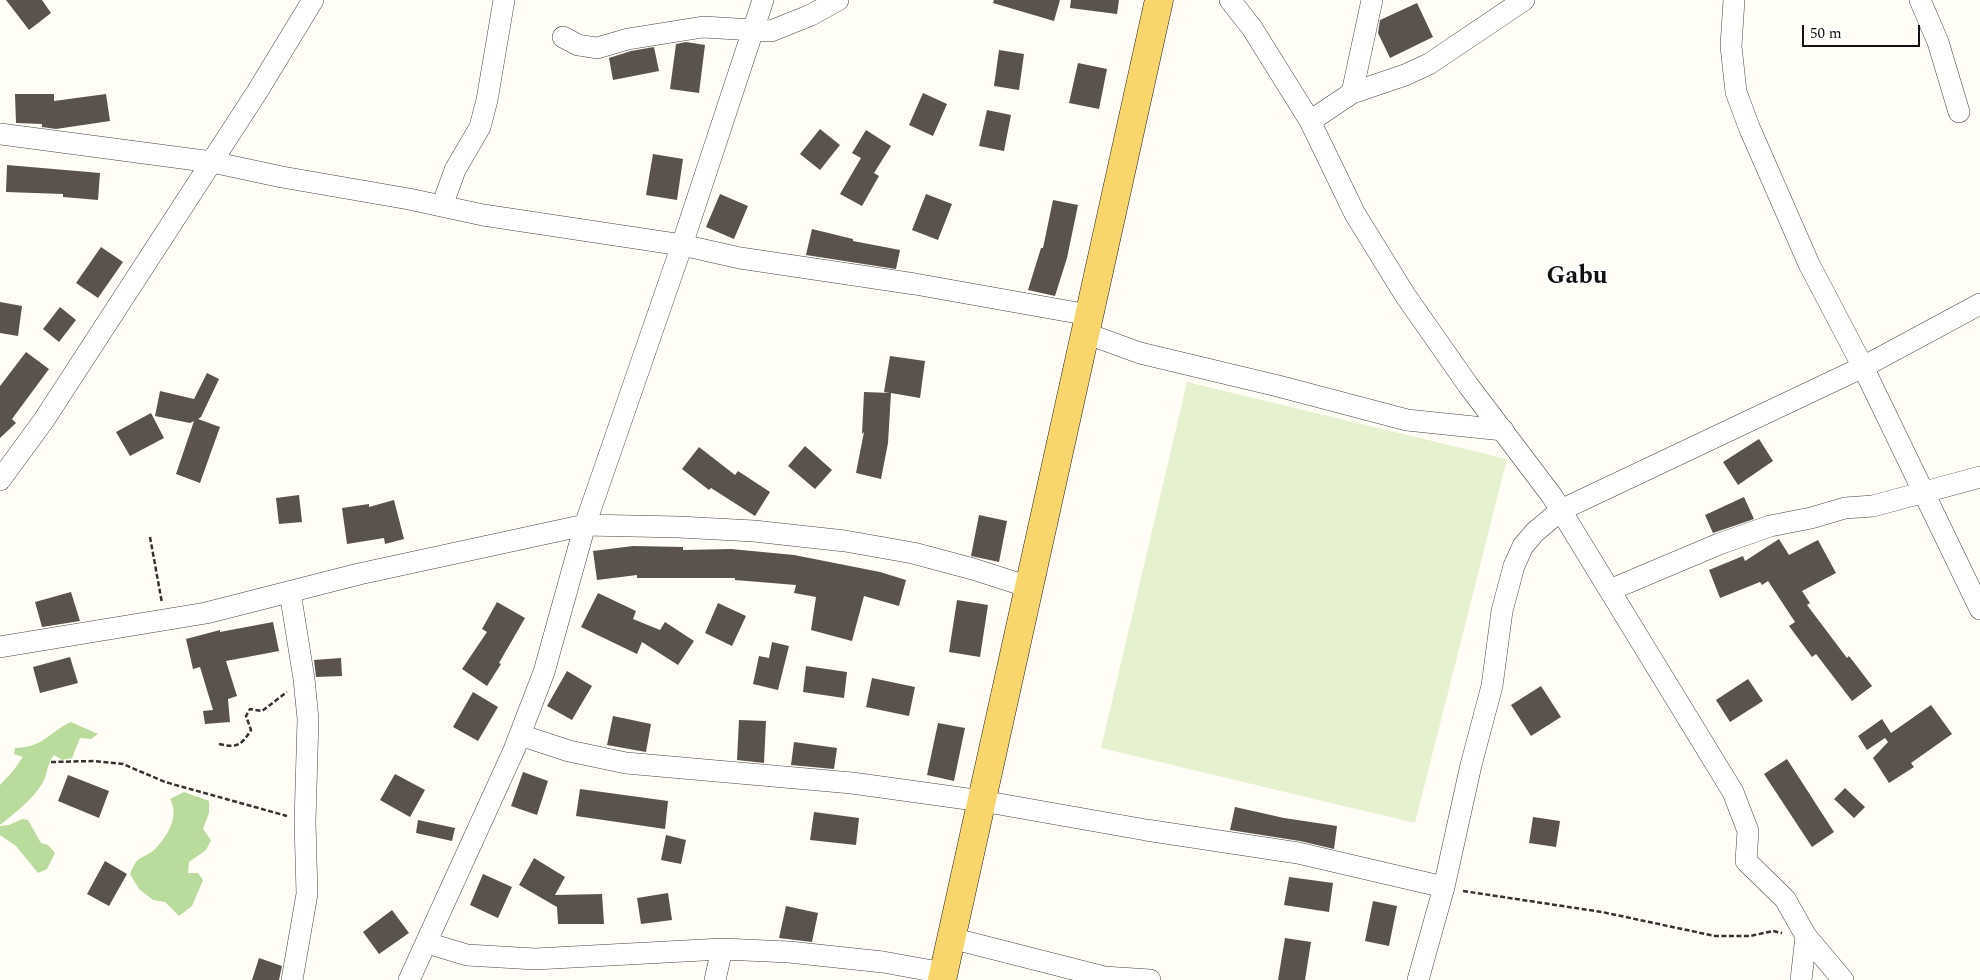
<!DOCTYPE html>
<style>
body{margin:0}
#map{position:relative;width:1980px;height:980px;overflow:hidden;background:#fffdf5;font-family:Spectral,serif}
canvas{display:block}
.scale{position:absolute;left:1802px;top:25px;width:118px;height:22px;box-sizing:border-box;border:2px solid #111;border-top:0;padding-left:6px;font-size:15px;line-height:18px;white-space:nowrap;color:#111;-webkit-text-stroke:4px #fff;paint-order:stroke}
</style>
<div id="map">
<canvas width="1980" height="980"></canvas>
<div class="scale">50 m</div>
</div>
<script>
const c = document.querySelector('canvas').getContext('2d');
c.lineJoin = 'round';
function fillPath(path, color) { c.fillStyle = color; c.fill(path, 'evenodd'); }
function trace(path, color, width, dash) { c.strokeStyle = color; c.lineWidth = width; c.lineCap = dash ? 'butt' : 'round'; c.setLineDash(dash || []); c.stroke(path); }
function label(font, color, halo, rows, align = 'center') {
  c.font = font + ' Spectral,serif'; c.lineWidth = 5; c.setLineDash([]); c.textBaseline = 'middle'; c.strokeStyle = halo; c.fillStyle = color; for (const [text, x, y, turn = 0] of rows) {
    c.save(); c.translate(x, y); c.rotate((+turn || 0) * Math.PI / 180); c.textAlign = isNaN(turn) ? turn : align; if (halo) c.strokeText(text, 0, 0); c.fillText(text, 0, 0); c.restore();
  }
}
const forest = new Path2D(`
 M71,722L98,734L91,739L80,738L72,758L62,760L54,755C46,765 48,775 42,784C32,800 15,813 0,825V785L13,771L23,757L14,754L15,748C45,747 47,733 71,722Z
 M184,792L209,801V813L203,829L211,840L206,850L189,862L188,873H198L203,880L192,906L179,916L165,902L153,900L139,889L130,874C132,870 134,863 138,860C143,856 150,854 155,849C167,837 180,816 170,799Z
 M22,819L28,820L41,843L48,845L55,853L47,869L38,873L16,846L0,835V826L9,825Z`);
const pitch = new Path2D(`
 M1187,382L1507,459L1415,823L1101,748Z`);
const building = new Path2D(`
 M6,0H42L51,13L29,30Z
 M994,0H1060L1054,21L993,3Z
 M1071,0H1119L1117,14L1070,8Z
 M1417,3L1433,37L1390,58L1378,33L1380,20Z
 M686,42L705,45L699,93L670,89L676,44Z
 M654,47L659,71L613,80L609,58L631,51Z
 M999,50L1024,54L1019,90L994,86Z
 M1078,63L1107,69L1099,109L1069,103Z
 M923,93L947,104L933,136L909,125Z
 M15,94H54V101L106,94L110,121L56,129L42,127V124L16,123Z
 M987,110L1011,115L1004,151L979,146Z
 M820,129L840,145L820,170L800,154Z
 M866,130L891,146L874,173L879,176L862,206L840,194L861,158L852,153Z
 M653,154L683,159L677,200L646,195Z
 M7,165L100,173L98,200L63,197V194L6,192Z
 M720,194L748,206L734,239L706,227Z
 M926,194L952,204L938,240L912,230Z
 M1053,200L1078,205L1067,258L1055,296L1028,290L1041,248H1043Z
 M812,229L853,239V241L900,250L896,269L806,255Z
 M101,247L123,262L98,298L76,283Z
 M0,302L22,306L18,336L0,333Z
 M60,307L76,320L59,342L43,329Z
 M26,352L49,369L12,419L16,423L0,438V386Z
 M890,356L925,361L920,398L891,393L888,443L881,479L856,473L864,432L862,434L864,392L890,393L884,392Z
 M207,373L219,379L201,417L198,419L220,427L200,483L176,474L194,421L190,423L155,416L160,391L194,399Z
 M151,413L164,438L130,456L116,432Z
 M1759,439L1773,461L1738,485L1723,462Z
 M805,446L832,470L815,489L788,466Z
 M699,447L735,475L738,471L770,492L755,516L711,488L709,490L682,469Z
 M299,495L302,522L279,524L276,498Z
 M1744,497L1754,519L1713,533L1705,515Z
 M394,500L404,539L385,544L384,538L347,544L342,508L369,504V507Z
 M979,515L1007,521L999,562L971,556Z
 M1779,539L1789,555L1818,540L1836,573L1802,591L1810,603L1807,605L1847,658L1849,656L1872,686L1852,701L1816,654L1812,657L1789,626L1795,622L1768,581L1762,585L1760,582L1720,598L1709,570L1743,556L1745,561Z
 M633,546L683,547V550L731,549L794,555L880,572L906,580L899,606L864,596L852,641L811,630L816,597L794,593L796,585L735,580V578H637V575L597,580L593,551Z
 M71,592L80,621L42,627L35,602Z
 M598,593L636,611L633,619L660,630L665,622L694,641L678,665L642,642L637,654L581,627Z
 M957,600L988,605L980,657L949,652Z
 M497,602L525,618L499,663L501,664L487,686L462,669L487,632L482,629Z
 M718,603L746,616L732,646L705,633Z
 M273,622L279,651L226,661L237,696L228,699L230,722L205,724L203,711L213,710L200,667L193,669L186,639L220,630V632Z
 M772,642L789,646L778,690L753,684L759,656L769,658Z
 M70,657L78,683L40,693L33,667Z
 M341,658L342,676L316,677L314,660Z
 M806,666L847,672L844,698L803,692Z
 M567,671L592,686L572,720L547,706Z
 M872,678L915,687L909,716L866,707Z
 M1748,679L1763,701L1730,722L1716,700Z
 M1541,686L1561,717L1531,736L1511,705Z
 M473,692L498,707L478,741L453,727Z
 M1931,705L1952,734L1911,763L1914,767L1889,783L1873,758L1888,742L1885,738L1867,750L1858,736L1882,719L1891,733Z
 M613,716L651,724L646,752L607,745Z
 M739,720L766,721L764,763L737,760Z
 M938,723L965,728L954,781L927,775Z
 M794,742L837,748L834,769L791,765Z
 M1787,759L1834,832L1812,847L1764,774Z
 M523,772L548,781L537,815L511,806Z
 M395,774L425,790L410,817L380,800Z
 M68,775L109,791L99,818L58,801Z
 M1845,788L1865,807L1854,818L1834,799Z
 M580,789L668,801L665,829L576,816Z
 M1235,807L1284,818L1337,826L1334,849L1300,841L1230,830Z
 M814,812L859,818L856,845L810,840Z
 M1533,817L1560,821L1556,847L1529,843Z
 M418,820L455,828L452,841L416,833Z
 M666,835L686,840L681,864L661,860Z
 M534,858L565,877L555,895L602,894L604,924H558L557,907L519,885Z
 M105,861L127,874L109,906L87,894Z
 M483,874L512,887L498,918L470,905Z
 M1289,877L1333,883L1329,912L1284,905Z
 M668,893L672,920L641,924L637,898Z
 M1373,901L1397,906L1389,946L1365,941Z
 M786,906L818,913L812,942L779,938Z
 M392,910L409,933L379,954L363,932Z
 M1285,938L1311,942L1305,980H1278Z
 M259,958L282,966L279,980H252Z`);
const path = new Path2D(`
 M150,537L162,603
 M219,744C237,748 241,746 251,730L246,716L250,709L262,711L287,692
 M51,762L94,761L123,764L165,782L287,816
 M1463,891L1602,912L1715,936H1750L1773,931L1782,933`);
const minor = new Path2D(`
 M1230,0L1252,28L1310,121L1355,214L1405,295L1468,385L1552,496L1733,792L1748,831L1746,861L1785,899L1806,936L1801,980
 M1734,0L1731,46L1736,92L1749,127L1809,264L1863,367L1980,609
 M1920,0L1938,42L1959,112
 M563,37L578,45L597,48L628,39L703,27L771,31L811,15L838,0
 M1352,93L1372,0
 M1310,121L1352,93L1405,75L1429,64L1524,0
 M0,134L212,162L282,177L409,199L483,215L682,245L740,258L915,284L1089,315
 M442,206L455,170L480,127L487,100L504,0
 M1085,333L1140,353L1278,386L1407,420L1503,430
 M0,480L44,420L257,92L313,0
 M1610,590L1719,544L1770,526L1811,518L1845,508L1873,506L1980,477
 M290,592L304,679L308,719L305,822L307,894L292,980
 M0,647L206,613L359,574L585,525L679,527L754,531L845,541L913,553L973,569L1029,587
 M520,735L569,751L626,763L852,783L982,801L1146,830L1298,853L1444,887
 M1806,936L1843,980
 M951,938L1104,977L1150,980
 M427,943L467,955L535,959L722,949L789,952L883,962L944,973
 M409,980L514,750L544,672L585,525L682,245L763,0
 M715,980L722,949
 M1418,980L1444,887L1471,765L1492,686L1502,611L1514,566L1523,546L1535,532L1561,510L1863,367L1980,304`);
const major = new Path2D(`
 M942,980L1159,0`);
const townNames = [
 ["Gabu",1577,278]
];
fillPath(forest, '#b9dc9c');
fillPath(pitch, '#e6f2cf');
fillPath(building, '#5a524d');
trace(minor, '#444', 22);
trace(major, '#222', 29);
trace(path, '#333', 2.5, [5, 2.5]);
trace(minor, '#fff', 21);
trace(major, '#f9d66b', 28);
label('bold 25px', '#111', '#fff', townNames);
</script>
